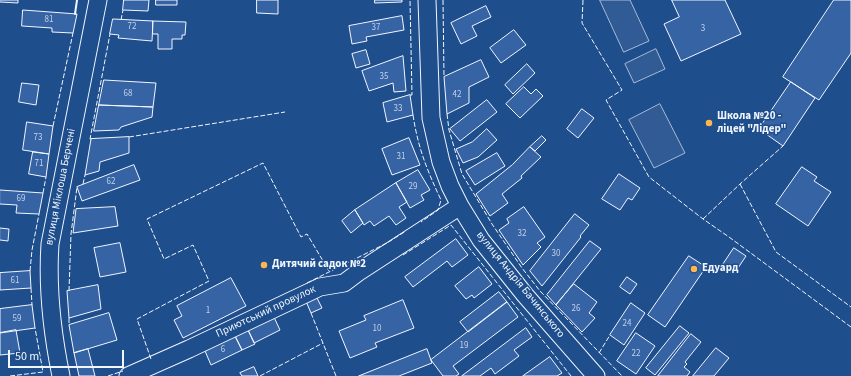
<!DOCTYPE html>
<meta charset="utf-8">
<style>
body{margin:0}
#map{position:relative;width:851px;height:376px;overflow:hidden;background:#1f4e8c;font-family:"Source Sans 3",sans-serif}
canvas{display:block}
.scale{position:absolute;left:8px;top:350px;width:116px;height:18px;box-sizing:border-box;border:2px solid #f2f6ff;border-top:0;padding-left:5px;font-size:12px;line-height:14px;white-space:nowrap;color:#f2f6ff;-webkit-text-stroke:3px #1f4e8c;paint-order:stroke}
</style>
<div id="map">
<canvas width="851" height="376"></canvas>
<div class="scale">50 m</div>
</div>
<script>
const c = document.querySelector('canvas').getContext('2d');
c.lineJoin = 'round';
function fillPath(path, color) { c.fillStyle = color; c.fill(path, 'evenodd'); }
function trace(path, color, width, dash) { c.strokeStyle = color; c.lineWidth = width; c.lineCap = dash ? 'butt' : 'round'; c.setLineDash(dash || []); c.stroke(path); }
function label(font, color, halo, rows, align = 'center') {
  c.font = font + ' "Source Sans 3",sans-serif'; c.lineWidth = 3; c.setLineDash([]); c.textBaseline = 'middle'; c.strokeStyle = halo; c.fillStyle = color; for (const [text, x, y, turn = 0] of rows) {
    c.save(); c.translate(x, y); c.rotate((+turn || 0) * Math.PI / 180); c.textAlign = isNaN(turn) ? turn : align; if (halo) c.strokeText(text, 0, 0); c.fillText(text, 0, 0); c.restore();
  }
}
const built = new Path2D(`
 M600,0H630L649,41L624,52Z
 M656,49L665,69L634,83L625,64Z
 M660,104L685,153L654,168L629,120Z`);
const building = new Path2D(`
 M0,0H18V3L0,2Z
 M124,0H149L148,11L123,10Z
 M156,0H177V5H156Z
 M257,0H278V14L257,13Z
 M375,0H402V2L375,3Z
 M672,0H725L741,34L681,61L664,24L679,17Z
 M834,0H851V53L819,100L783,77Z
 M486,6L491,17L472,26L477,36L461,44L451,23Z
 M23,10L77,14L73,33L52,32V28L22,26Z
 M402,16L404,30L366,37L367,41L352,44L349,26Z
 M113,19L153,21L152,41L118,38L119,35L110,34Z
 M153,21L186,22L185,35H182V39H172V49H158V34H153Z
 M514,30L526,45L501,63L490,48Z
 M366,50L370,64L356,68L352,54Z
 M403,56L406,91L394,92L393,83L369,91L362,71Z
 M481,60L489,77L469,87V103L447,114L444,77Z
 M527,64L535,73L513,94L505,85Z
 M104,80L156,83L153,107L99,105Z
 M791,82L815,98L783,146L759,129Z
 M22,83L39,85L36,105L19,102Z
 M524,87L531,94L536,89L543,96L520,118L506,104Z
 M410,95L413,115L387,122L383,103Z
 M487,100L497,112L460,141L450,129Z
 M99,105L153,107L152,117L121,127L119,130L94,131Z
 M582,109L594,118L578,138L567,129Z
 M27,122L53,126L49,154L23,150Z
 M487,129L497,140L478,157L463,163L456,149L472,142Z
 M542,136L546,140L535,151L530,147Z
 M129,137V153L100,162L99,171L85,175L91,139Z
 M409,138L420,165L392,175L382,149Z
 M530,147L541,157L521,176L522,178L502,194L508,203L490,216L476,194L512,165Z
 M33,152L49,154L46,177L29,174Z
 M497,153L505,166L475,185L466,171Z
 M134,165L140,180L82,201L77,187Z
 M802,167L817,177L814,181L831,192L808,226L776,204Z
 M418,170L430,190L421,195L424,200L410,208L396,183Z
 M619,174L640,188L632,200L628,198L620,210L602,199Z
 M396,183L407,202L399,207L406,218L396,225L389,216L374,226L370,221L364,225L355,210Z
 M0,190L43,193L39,214L16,213L17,205L0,204Z
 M115,207L118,226L73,233L76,209Z
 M524,207L545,237L537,243L541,247L523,265L499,230L509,223L507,219Z
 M355,210L363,223L351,233L342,221Z
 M575,214L589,225L580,236L581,237L542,286L530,271Z
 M0,228L9,229L8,241L0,240Z
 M456,239L468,255L452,267L447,261L413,287L405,277Z
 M590,241L601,249L556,305L547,295Z
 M120,243L126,272L100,277L94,248Z
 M734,248L746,256L734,274L722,266Z
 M689,256L706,267L665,327L648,315Z
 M479,267L492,284L474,298L472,295L466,299L455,286Z
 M30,271L31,288L0,290V273Z
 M627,277L637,284L630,294L620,287Z
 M231,278L246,306L183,338L174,320L182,316L177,306Z
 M574,284L597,302L589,313L595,318L582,332L556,305Z
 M98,285L101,309L69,318L67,291Z
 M499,292L507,302L468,332L460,322Z
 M315,294L322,308L311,313L305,299Z
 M403,300L414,328L375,343L377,347L350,358L339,331L366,320L364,316Z
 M507,302L518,317L453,366L459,374L456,376H443L431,360Z
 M631,303L645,313L624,345L610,335Z
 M32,305L35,328L0,333V309Z
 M109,313L117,340L74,353L69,325Z
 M273,315L280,330L254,343L248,330Z
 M680,326L689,333L655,375L646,368Z
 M526,328L532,337L514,350L519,356L495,374L491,368L480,376H462Z
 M16,330L20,353L0,355V333Z
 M248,330L255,344L242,350L235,336Z
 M636,333L655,346L636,374L617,361Z
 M691,334L701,342L685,362L687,364L684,367L690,372L687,376H658Z
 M235,336L242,350L211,365L205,351Z
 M716,348L729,358L714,376H693Z
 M88,349L95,376H79L74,353Z
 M427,349L432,363L399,376H359Z
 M550,357L562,373L557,376H523Z
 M254,367L258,376H242L240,373Z`);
const minor = new Path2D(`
 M427,0L431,118L441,162L450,186L460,206L481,240L525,295L596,376
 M61,376C52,332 47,289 50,244L98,0
 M128,376L189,349L320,287L344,283L360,271L460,206`);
const fence = new Path2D(`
 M443,0L444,77
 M583,0L582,23L622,90L606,100L649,177L703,219L729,237L851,327
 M121,20L123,10
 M410,95H412L410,0
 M447,114L449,130L462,174L492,224L522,268L540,291L622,376
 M413,115C418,148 427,170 441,200L438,210L421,222
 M53,126L73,33
 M129,137L285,112
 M91,139H90L110,34
 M83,184L85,175
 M740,184L776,252L851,307
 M43,193L46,177
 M703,219L740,184L783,146
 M403,255L451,225L571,376
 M30,271L32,250L39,214
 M307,283L387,243L406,231
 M31,288L32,305
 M69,291L71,234L77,187
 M311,313L336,376
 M69,318V325
 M599,353L610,335
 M151,359L137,319L209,281L193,245L164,259L147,219L263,163L301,237L307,234L329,271
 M10,376L43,372L35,328
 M108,376L123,371
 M260,376L323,343`);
const wall = new Path2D(`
 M75,14L77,0`);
const markers = [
 [709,123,4,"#ffb74d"],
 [264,265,4,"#ffb74d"],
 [694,269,4,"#ffb74d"]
];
const numberNames = [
 ["81",49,20],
 ["72",132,27],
 ["37",376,28],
 ["3",703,29],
 ["35",384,77],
 ["68",128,94],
 ["42",457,95],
 ["33",398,109],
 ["73",38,138],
 ["31",401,157],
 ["71",39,164],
 ["62",111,182],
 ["29",413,187],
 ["69",21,199],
 ["32",522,234],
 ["30",556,254],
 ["61",15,281],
 ["26",576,309],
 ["1",208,311],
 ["59",17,319],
 ["24",627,324],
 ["10",377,329],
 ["19",464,346],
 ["6",223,350],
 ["22",636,354]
];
const poiNames = [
 ["Школа №20 -",717,117],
 ["ліцей \"Лідер\"",717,130],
 ["Дитячий садок №2",272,265],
 ["Едуард",702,269]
];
const streetNames = [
 ["вулиця Міклоша Берчені",61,187,-79],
 ["вулиця Андрія Бачинського",520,285,51],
 ["Приютський провулок",266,312,-25]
];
fillPath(built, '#305b95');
trace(built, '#a8bbd7', 1);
fillPath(building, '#3563a3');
trace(building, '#f2f6ff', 1);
trace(minor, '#f2f6ff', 19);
trace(minor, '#1f4e8c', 17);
trace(fence, '#f2f6ff', 1, [5, 2]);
trace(wall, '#f2f6ff', 2);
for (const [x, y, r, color] of markers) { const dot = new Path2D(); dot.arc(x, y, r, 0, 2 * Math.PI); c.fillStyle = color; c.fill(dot); trace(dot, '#1f4e8c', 1.5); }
label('9px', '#c3d1e8', null, numberNames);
label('bold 11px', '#f2f6ff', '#1f4e8c', poiNames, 'left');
label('11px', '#f2f6ff', '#1f4e8c', streetNames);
</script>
